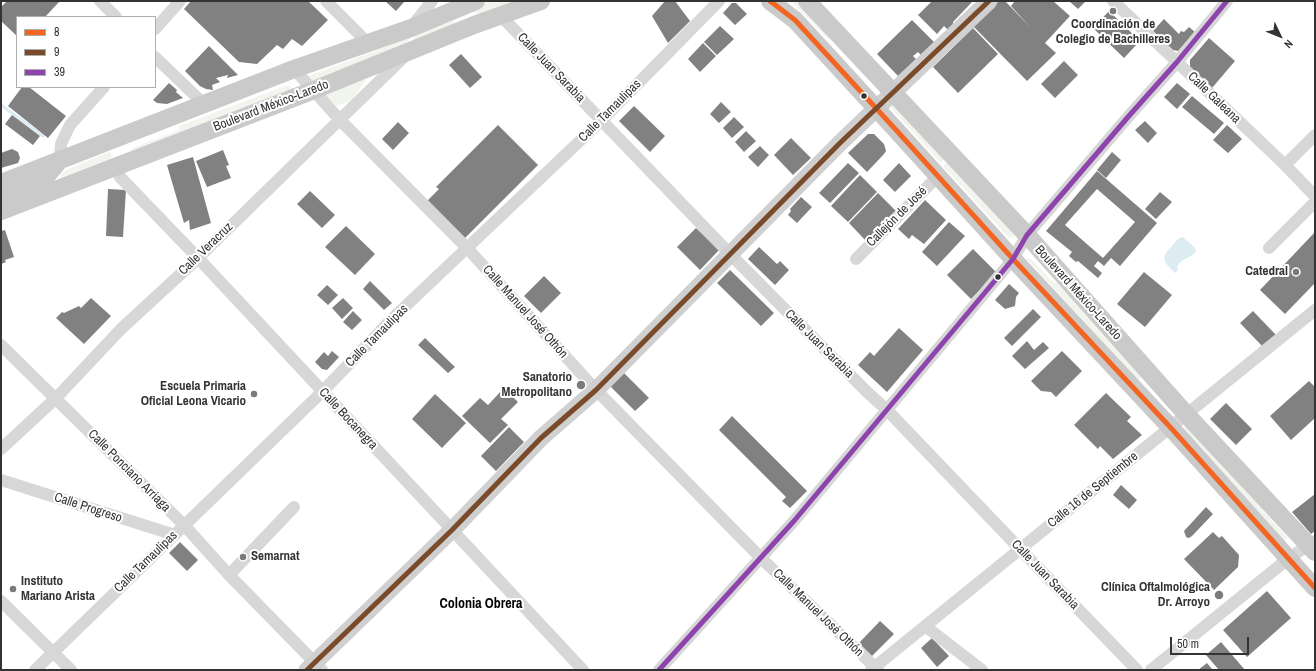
<!DOCTYPE html>
<meta charset="utf-8">
<style>
body{margin:0}
#map{position:relative;width:1316px;height:671px;overflow:hidden;background:#fff;font-family:"Archivo Narrow",sans-serif}
canvas{display:block}
.frame{position:absolute;inset:0;border:2px solid #333;pointer-events:none}
.legend{position:absolute;left:16px;top:16px;width:140px;height:72px;box-sizing:border-box;background:#fff;border:1px solid #adadad;margin:0;padding:5px 7px;list-style:none;font-size:12px;color:#333}
.legend li{display:flex;align-items:center;gap:8px;height:20px}
.legend b{width:20px;border:1px solid #adadad}
.north{position:absolute;left:1260px;top:16px;width:40px;height:40px;-webkit-text-stroke:3px #fff;paint-order:stroke;rotate:133deg;font-size:11px;font-weight:700;line-height:16px;text-align:center;color:#333}
.north::after{content:'';display:block;margin:auto;width:14px;height:18px;background:#333;clip-path:polygon(50% 0,100% 100%,50% 72%,0 100%)}
.scale{position:absolute;left:1170px;top:637px;width:79px;height:18px;box-sizing:border-box;border:2px solid #333;border-top:0;padding-left:5px;font-size:12px;line-height:14px;white-space:nowrap;color:#333;-webkit-text-stroke:3px #fff;paint-order:stroke}
</style>
<div id="map">
<canvas width="1316" height="671"></canvas>
<div class="frame"></div>
<ul class="legend">
<li><b style="height:5px;background:#f26522"></b>8</li>
<li><b style="height:5px;background:#7a4b2a"></b>9</li>
<li><b style="height:5px;background:#8e44ad"></b>39</li>
</ul>
<div class="north">N</div>
<div class="scale">50 m</div>
</div>
<script>
const c = document.querySelector('canvas').getContext('2d');
c.lineJoin = 'round';
function fillPath(path, color) { c.fillStyle = color; c.fill(path, 'evenodd'); }
function trace(path, color, width, dash) { c.strokeStyle = color; c.lineWidth = width; c.lineCap = dash ? 'butt' : 'round'; c.setLineDash(dash || []); c.stroke(path); }
function label(font, color, halo, rows, align = 'center') {
  c.font = font + ' "Archivo Narrow",sans-serif'; c.lineWidth = 4; c.setLineDash([]); c.textBaseline = 'middle'; c.strokeStyle = halo; c.fillStyle = color; for (const [text, x, y, turn = 0] of rows) {
    c.save(); c.translate(x, y); c.rotate((+turn || 0) * Math.PI / 180); c.textAlign = isNaN(turn) ? turn : align; if (halo) c.strokeText(text, 0, 0); c.fillText(text, 0, 0); c.restore();
  }
}
const green = new Path2D(`
 M492,1H514L479,14L473,12L470,10Z
 M791,1H799L833,41L826,37Z
 M452,21L458,25L410,44L417,34Z
 M411,37L403,46L313,81L309,76Z
 M364,79L365,81L351,101L336,106L324,95Z
 M288,85L292,89L130,151L133,148L179,130V126Z
 M893,104L944,159L941,163L890,107Z
 M109,152L111,153L112,157L110,159L62,177L60,175L66,170Z
 M947,162L1015,235L1014,237L1009,238L943,166Z
 M1028,258L1031,259L1049,278L1059,285L1142,377L1138,380L1027,259Z
 M1185,427L1188,428L1287,537V539L1283,541L1183,430Z`);
const water = new Path2D(`
 M1183,237L1195,248L1196,252C1188,260 1180,258 1177,268L1178,270L1175,273C1165,263 1159,259 1171,247C1175,242 1178,238 1183,237Z`);
const stream = new Path2D(`
 M1,105L43,136`);
const building = new Path2D(`
 M7,1H60L45,17H17V36L1,21V7Z
 M191,1H308L328,20L302,46L292,39L283,49L277,45L257,64L239,62L184,9Z
 M385,1H405L396,11Z
 M665,1H675L690,21L668,43L652,16Z
 M932,1H973L953,22V24L948,30L944,26L937,34L918,15Z
 M999,1H1005L1030,27L1011,6L1015,1H1053L1070,16L1045,43L1056,53L1027,81L973,26Z
 M1069,1H1086L1078,9Z
 M732,3H736L747,14L735,25L723,13Z
 M1109,11L1140,41L1124,58L1093,28Z
 M1164,19L1179,34L1181,31L1184,32L1189,27L1195,32L1178,51L1173,50L1153,31Z
 M912,20L934,42L921,55L918,52L913,56L916,59L898,76L877,54Z
 M720,26L734,39L717,55L704,42Z
 M973,28L998,54L958,93L933,67Z
 M1209,38L1235,61L1212,88L1190,67V60Z
 M703,43L716,56L700,72L688,59Z
 M209,46L238,75L227,78L228,75L216,78L220,82L212,85L213,90L206,89L200,86L185,71Z
 M461,54L482,77L470,88L449,65Z
 M1064,61L1078,75L1055,98L1041,84Z
 M169,83L177,90L176,92L183,98L167,104L157,103L153,100Z
 M1177,83L1190,94L1177,109L1164,97Z
 M22,87H29L66,116L48,138L8,106Z
 M1192,96L1224,123L1214,134L1182,107Z
 M721,102L731,112L719,123L710,114Z
 M634,106L665,136L650,152L619,121Z
 M12,115L40,136L33,145L5,124Z
 M734,117L744,127L732,138L723,128Z
 M1145,121L1157,133L1148,143L1135,130Z
 M398,122L409,133L393,150L382,139Z
 M498,125L538,165L465,238L427,201L439,189L436,187Z
 M1227,125L1242,139L1228,153L1213,140Z
 M746,131L756,141L744,152L735,142Z
 M868,134H874L884,144L886,151L884,154L867,172L848,153Z
 M791,138L811,158L793,175L774,155Z
 M760,146L769,155L758,167L748,157Z
 M12,149L18,152L20,158L18,163L1,168V153Z
 M223,150L229,165L226,166L231,178L207,187L196,161Z
 M1112,152L1121,160L1106,178L1097,170Z
 M193,157L211,223L190,230L189,220L184,223L167,165Z
 M848,163L859,173L830,203L819,193Z
 M899,163L911,176L895,192L883,180Z
 M1097,171L1157,223L1120,266L1111,258L1104,266L1098,261L1094,266L1102,273L1098,278L1078,261L1076,262L1069,256L1072,252L1046,231ZM1097,189L1135,222L1103,258L1065,225Z
 M860,175L877,192L848,222L831,206Z
 M108,189L126,190L123,237L106,236Z
 M310,191L335,215L322,228L297,204Z
 M1160,192L1172,202L1156,219L1145,209Z
 M878,193L896,211L866,241L849,223Z
 M801,197L812,207L797,223L788,215L791,211L790,209Z
 M925,200L946,220L924,244L912,235L909,239L898,229Z
 M949,222L965,236L937,266L922,252Z
 M346,226L375,254L355,275L325,247Z
 M696,228L719,250L700,270L677,247Z
 M5,230L14,257L5,260L6,262L1,264V231Z
 M1315,232V283L1285,314L1260,290Z
 M759,247L777,264L780,261L789,270L775,285L748,259Z
 M973,249L997,273L971,299L947,275Z
 M730,270L774,313L761,326L717,283Z
 M1144,272L1172,295L1145,327L1117,304Z
 M544,276L561,293L541,313L524,296Z
 M370,281L392,303L384,310L363,289Z
 M1009,284L1019,293L1016,297L1015,306L1005,309L995,300Z
 M327,285L338,295L328,305L317,295Z
 M91,298L111,316L84,344L56,318L62,312L64,313L79,306L81,308Z
 M343,298L353,308L342,319L332,308Z
 M1033,309L1041,317L1012,346L1004,338Z
 M353,311L362,320L352,330L343,322Z
 M1253,311L1276,335L1263,347L1240,323Z
 M899,328L923,350L887,392L858,365L870,352L874,356Z
 M425,338L455,367L448,373L418,345Z
 M1027,341L1034,350L1043,342L1049,348L1025,369L1012,356Z
 M332,351L339,357L327,370L322,369L315,362L324,352L328,356Z
 M1062,351L1082,371L1056,397L1051,392L1041,391L1031,381Z
 M623,372L649,398L635,411L610,386Z
 M1309,381L1315,387V418L1291,440L1270,416Z
 M504,388L518,402L501,419L508,425L490,443L462,416L480,398L488,405Z
 M1106,393L1131,417L1127,421L1142,435L1113,459L1100,446L1098,449L1074,425Z
 M435,394L466,423L442,448L412,419Z
 M1226,403L1252,429L1236,445L1210,419Z
 M732,416L807,491L790,508L782,501L786,497L719,430Z
 M509,427L524,442L496,471L481,456Z
 M1121,485L1137,500L1129,509L1113,495Z
 M1315,494V531L1311,534L1292,512Z
 M1206,507L1213,514L1192,536L1189,538L1186,537L1184,531Z
 M1213,532L1219,538L1222,536L1239,555L1238,567L1214,590L1184,559Z
 M180,542L198,560L187,571L169,553Z
 M1267,591L1291,618L1247,657L1223,630Z
 M880,621L894,634L872,656L859,643Z
 M932,638L949,656L937,667L921,648Z
 M1221,642L1245,670H1219L1206,655Z
 M1207,663L1213,670H1198Z`);
const street = new Path2D(`
 M100,1L116,17
 M326,1L368,43
 M1113,1L1285,165L1315,196
 M501,16L731,255L867,392L887,410L1020,549L1137,670
 M413,25L432,1
 M155,29L180,1
 M155,57L204,104
 M294,69L340,120L468,249L596,390L761,558L878,670
 M60,160L61,144L70,125L104,87
 M1285,165L1315,135
 M117,167L120,177L198,258L583,670
 M1269,248L1315,202
 M856,259L938,176
 M1,345L184,525L229,575L322,670
 M1,449L56,398L121,329L198,258L404,57
 M1,480L175,535
 M229,575L294,507
 M1,601L71,670
 M925,626L982,670
 M35,670L322,392L393,318L602,120L719,1
 M659,670L794,521L1013,259L1027,235L1128,117L1177,62L1227,1
 M871,670L1315,310
 M1151,670L1289,558L1315,541`);
const secondary = new Path2D(`
 M307,670L452,530L541,438L596,390L840,143L989,1`);
const primary = new Path2D(`
 M770,1L795,20L897,131L1013,259L1171,428L1315,588
 M807,1L1027,235L1186,414L1315,552
 M1,183L294,69L411,28L476,1
 M9,197L44,179L60,160
 M1,211L314,90L474,25L541,1`);
const bus1 = new Path2D(`
 M770,1L795,20L897,131L1013,259L1171,428L1315,588`);
const bus2 = new Path2D(`
 M307,670L452,530L541,438L596,390L840,143L989,1`);
const bus3 = new Path2D(`
 M659,670L794,521L1013,259L1027,235L1128,117L1177,62L1227,1`);
const markers = [
 [1113,11,4,"#7a7a7a"],
 [864,96,3.5,"#333"],
 [1296,272,4,"#7a7a7a"],
 [998,277,3.5,"#333"],
 [581,385,5,"#7a7a7a"],
 [254,394,4,"#7a7a7a"],
 [243,557,4,"#7a7a7a"],
 [13,589,4,"#7a7a7a"],
 [1219,595,5,"#7a7a7a"]
];
const poiNames = [
 ["Coordinación de",1113,25,"center"],
 ["Colegio de Bachilleres",1113,40,"center"],
 ["Catedral",1288,272],
 ["Sanatorio",572,378],
 ["Metropolitano",572,393],
 ["Escuela Primaria",246,387],
 ["Oficial Leona Vicario",246,402],
 ["Semarnat",251,557,"left"],
 ["Instituto",21,582,"left"],
 ["Mariano Arista",21,597,"left"],
 ["Clínica Oftalmológica",1210,588],
 ["Dr. Arroyo",1210,603]
];
const streetNames = [
 ["Calle Juan Sarabia",551,68,46],
 ["Calle Galeana",1214,98,44],
 ["Boulevard México-Laredo",271,106,-21],
 ["Calle Tamaulipas",610,111,-45],
 ["Callejón de José",897,217,-45],
 ["Calle Veracruz",206,249,-44],
 ["Boulevard México-Laredo",1078,293,48],
 ["Calle Manuel José Othón",525,312,48],
 ["Calle Tamaulipas",377,336,-45],
 ["Calle Juan Sarabia",819,344,45],
 ["Calle Bocanegra",348,419,47],
 ["Calle Ponciano Arriaga",129,471,45],
 ["Calle 16 de Septiembre",1093,490,-39],
 ["Calle Progreso",88,508,18],
 ["Calle Tamaulipas",146,562,-44],
 ["Calle Juan Sarabia",1045,575,46],
 ["Calle Manuel José Othón",818,613,44]
];
const neighbourhoodNames = [
 ["Colonia Obrera",481,604]
];
fillPath(green, '#f1f5ed');
fillPath(water, '#ddebf3');
trace(stream, '#ddebf3', 3);
fillPath(building, '#818181');
trace(street, '#d7d7d7', 12);
trace(secondary, '#d0d0d0', 17);
trace(primary, '#cacaca', 18);
trace(bus1, '#f26522', 5);
trace(bus2, '#7a4b2a', 5);
trace(bus3, '#8e44ad', 5);
for (const [x, y, r, color] of markers) { const dot = new Path2D(); dot.arc(x, y, r, 0, 2 * Math.PI); c.fillStyle = color; c.fill(dot); trace(dot, '#fff', 1.5); }
label('bold 13px', '#333', '#fff', poiNames, 'right');
label('13px', '#333', '#fff', streetNames);
label('bold 14px', '#000', '#fff', neighbourhoodNames);
</script>
